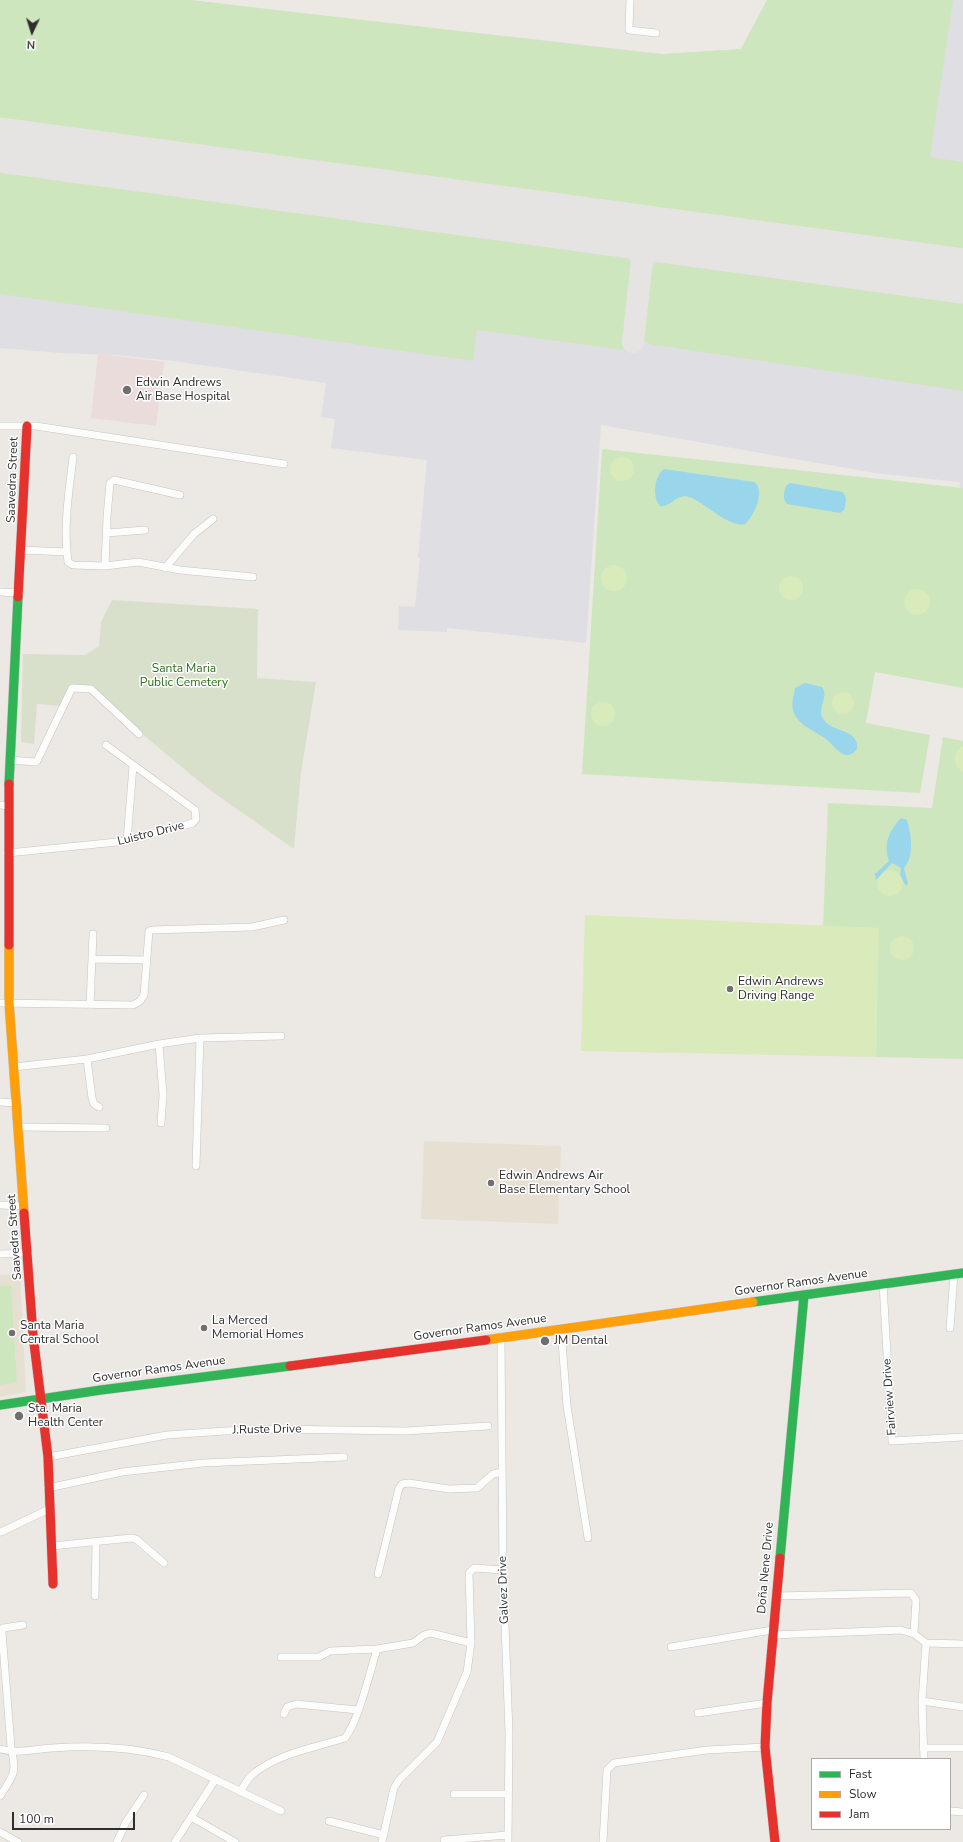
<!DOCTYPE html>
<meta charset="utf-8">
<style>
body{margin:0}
#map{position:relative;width:963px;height:1842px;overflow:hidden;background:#ece8e4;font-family:"Nunito Sans",sans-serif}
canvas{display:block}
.legend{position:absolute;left:811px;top:1758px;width:140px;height:72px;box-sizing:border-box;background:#fff;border:1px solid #ababab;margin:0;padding:5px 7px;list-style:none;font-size:12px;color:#2e2e2e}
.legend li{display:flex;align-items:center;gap:8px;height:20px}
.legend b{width:20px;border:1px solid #ababab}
.north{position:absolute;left:12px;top:12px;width:40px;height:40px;-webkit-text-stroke:3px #fff;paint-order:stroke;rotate:184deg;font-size:11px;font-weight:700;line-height:16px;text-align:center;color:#2e2e2e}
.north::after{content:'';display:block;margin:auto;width:14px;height:18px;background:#2e2e2e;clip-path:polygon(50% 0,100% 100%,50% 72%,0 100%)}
.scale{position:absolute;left:12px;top:1812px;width:123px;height:18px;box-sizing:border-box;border:2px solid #2e2e2e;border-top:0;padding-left:5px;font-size:12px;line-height:14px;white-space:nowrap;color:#2e2e2e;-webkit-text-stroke:3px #fff;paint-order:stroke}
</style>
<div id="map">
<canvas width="963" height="1842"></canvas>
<ul class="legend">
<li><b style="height:5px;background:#30b455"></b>Fast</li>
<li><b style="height:5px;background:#ff9f0a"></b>Slow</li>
<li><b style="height:5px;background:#e5322d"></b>Jam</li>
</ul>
<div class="north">N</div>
<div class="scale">100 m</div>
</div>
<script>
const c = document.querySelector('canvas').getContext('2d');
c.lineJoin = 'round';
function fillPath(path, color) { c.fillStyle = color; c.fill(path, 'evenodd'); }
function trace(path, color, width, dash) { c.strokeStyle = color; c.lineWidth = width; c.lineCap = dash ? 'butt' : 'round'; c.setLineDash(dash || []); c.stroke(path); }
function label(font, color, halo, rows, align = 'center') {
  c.font = font + ' "Nunito Sans",sans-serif'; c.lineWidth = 3; c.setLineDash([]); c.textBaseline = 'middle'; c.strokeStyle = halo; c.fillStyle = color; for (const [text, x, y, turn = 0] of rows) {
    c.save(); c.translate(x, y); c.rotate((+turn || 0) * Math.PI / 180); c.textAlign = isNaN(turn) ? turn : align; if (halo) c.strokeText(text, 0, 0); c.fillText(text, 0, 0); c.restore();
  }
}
const education = new Path2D(`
 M424,1141L561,1146L558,1224L421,1219Z
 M20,1273L26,1392L0,1397V1275Z`);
const medical = new Path2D(`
 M98,354L164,362L156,426L91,418Z`);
const airport = new Path2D(`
 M0,0H190L408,26L515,37L663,54L741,49L767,0H963V508L959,507L960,482L875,473L601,425L586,643L447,628V632L398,630L399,606L415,607L420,558H418L427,460L331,448L335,419L321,417L326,383L173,361L115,355L61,353L0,348Z`);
const green = new Path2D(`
 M0,0H190L650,53L663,54L741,49L767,0H953L930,157L963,162V250L0,120Z
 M0,172L626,258L631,262L634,269L623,350L477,330L473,361L0,294Z
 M658,262L963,304V391L648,344L642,338L641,334L647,273L653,265Z
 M602,449L963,488V688L875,672L866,723L930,735L920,793L582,774Z
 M943,737L963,741V1059L876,1057L878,928L823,927L828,803L932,808Z
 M11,1285L17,1383L0,1385V1286Z`);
const cemetery = new Path2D(`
 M112,600L258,609L257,678L316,682L301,772L294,849L207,788L135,728L93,687L70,686L61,706L37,704L34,744L21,742L23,654L85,655L99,646L101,622Z`);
const pitch = new Path2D(`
 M610 469a12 12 0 1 1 24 0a12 12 0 1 1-24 0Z
 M601 578a13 13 0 1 1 26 0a13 13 0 1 1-26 0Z
 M779 588a12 12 0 1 1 24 0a12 12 0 1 1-24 0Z
 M904 602a13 13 0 1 1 26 0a13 13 0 1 1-26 0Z
 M832 703a11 11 0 1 1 22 0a11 11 0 1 1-22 0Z
 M591 714a12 12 0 1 1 24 0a12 12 0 1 1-24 0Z
 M963,746V772C952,765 952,752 963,746Z
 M877 883a13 13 0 1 1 26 0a13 13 0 1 1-26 0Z
 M585,915L879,928L876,1057L581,1051Z
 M890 948a12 12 0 1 1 24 0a12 12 0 1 1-24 0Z`);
const water = new Path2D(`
 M664,469L754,482C766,490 754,517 745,524C728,528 705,502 689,497C676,493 671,508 660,506C652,497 654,476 664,469Z
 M790,483L843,492L846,498L845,509L840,513L787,504C782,498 784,493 786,486Z
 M805,683L822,687C829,697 818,706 822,717C830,733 853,727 857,744C859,752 849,757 843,754C837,751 832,744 826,739C815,731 797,725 793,710C791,703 794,695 795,688Z
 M901,818L907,820C911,834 915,856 904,868L908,884L906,886L900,875L901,868L892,863L876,880L875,874L889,861C883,842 889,832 901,818Z`);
const taxiway = new Path2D(`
 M633,342L645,233`);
const runway = new Path2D(`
 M0,145L963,276`);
const street = new Path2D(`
 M630,0L629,30L656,33
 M0,426H36L284,464
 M73,457C69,491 63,528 68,562L73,565L105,566L138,562L180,570L253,577
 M107,533L145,530
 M22,550L67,552
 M105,566L107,517L110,483L114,480L180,495
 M165,568L194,534L213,519
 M0,592L19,593
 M10,760L35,762L37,761L72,688L91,689L139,734
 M0,805L9,806
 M127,841L133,766
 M8,853L127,841L193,823L196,819L195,810L106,745
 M92,959L147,960
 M0,1003L133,1005L140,1001L144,995L149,931L152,930L252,927L284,920
 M90,1005L93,934
 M159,1044L163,1095L161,1123
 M87,1059L92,1098L94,1104L99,1107
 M14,1067L87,1059L159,1044L200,1038L281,1036
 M0,1102L16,1103
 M18,1127L106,1128
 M196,1166L200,1038
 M0,1205L24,1206
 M0,1254L28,1253
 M883,1284L892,1441L963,1437
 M950,1328L954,1274
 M561,1329L567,1406L588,1538
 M501,1337L503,1570L509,1733L508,1842
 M48,1457L167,1435L225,1431L273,1429L405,1431L488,1426
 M48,1488L122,1472L203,1463L344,1457
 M1,1532L49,1509
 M52,1546L131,1538L136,1539L164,1563
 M378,1574L399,1488L402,1484L409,1483L449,1489L477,1488L493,1474L502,1472
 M95,1596L96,1542
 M776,1596L911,1593L916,1600L914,1634
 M772,1635L901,1630L914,1634L926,1643L963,1644
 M671,1647L772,1630
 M281,1657H319L330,1651L377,1649L413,1643L424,1635L431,1633L471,1643
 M922,1701L963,1707
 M698,1713L767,1703
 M284,1714L287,1707L296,1704L358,1710
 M923,1748H963
 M0,1749C18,1754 34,1749 52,1748C91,1745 132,1747 169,1757L281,1811
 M924,1759L922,1701L926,1643
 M240,1792C244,1786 247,1779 253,1774C279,1753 314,1748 345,1738C358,1722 370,1672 377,1649
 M454,1794H508
 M0,1796C14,1775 17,1773 11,1747L2,1632L3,1628L23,1625
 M950,1811L963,1812
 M191,1817L235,1842
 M329,1821L384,1835
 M0,1832L18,1842
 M444,1840L508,1835
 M117,1842L126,1822L144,1795
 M175,1842L215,1780
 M382,1842L394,1788L399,1780L437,1742L467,1672L471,1643L469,1573L474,1568L503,1570
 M603,1842L607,1770L614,1763L707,1750L765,1747`);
const fast = new Path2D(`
 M9,784L18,597
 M753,1302L963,1273
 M0,1405L101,1390L290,1366
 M780,1558L804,1295`);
const slow = new Path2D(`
 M9,945V1002L24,1213
 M486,1340L753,1302`);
const jam = new Path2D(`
 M18,597L27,426
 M9,945V784
 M24,1213L33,1335L48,1457L53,1584
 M290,1366L486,1340
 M775,1842L765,1747L767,1703L780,1558`);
const markers = [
 [127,390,5,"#706f6e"],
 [730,989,4,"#706f6e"],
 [491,1183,4,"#706f6e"],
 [204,1328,4,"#706f6e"],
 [12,1333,4,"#706f6e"],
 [545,1341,5,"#706f6e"],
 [19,1416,5,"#706f6e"]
];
const poiNames = [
 ["Edwin Andrews",136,383],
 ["Air Base Hospital",136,397],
 ["Edwin Andrews",738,982],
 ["Driving Range",738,996],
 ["Edwin Andrews Air",499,1176],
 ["Base Elementary School",499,1190],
 ["La Merced",212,1321],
 ["Memorial Homes",212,1335],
 ["Santa Maria",20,1326],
 ["Central School",20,1340],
 ["JM Dental",554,1341],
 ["Sta. Maria",28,1409],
 ["Health Center",28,1423]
];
const streetNames = [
 ["Saavedra Street",13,480,-88],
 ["Luistro Drive",151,834,-14],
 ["Saavedra Street",15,1237,-94],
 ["Governor Ramos Avenue",801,1283,-8],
 ["Governor Ramos Avenue",480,1328,-8],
 ["Governor Ramos Avenue",159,1370,-8],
 ["Fairview Drive",890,1397,-94],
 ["J.Ruste Drive",267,1430,-1],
 ["Doña Nene Drive",766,1568,-85],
 ["Galvez Drive",504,1590,-92]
];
const parkNames = [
 ["Santa Maria",184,669],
 ["Public Cemetery",184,683]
];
fillPath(education, '#e6e0d3');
fillPath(medical, '#e9dcdb');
fillPath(airport, '#dfdee2');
fillPath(green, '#cee6be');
fillPath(cemetery, '#d8e0cc');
fillPath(pitch, '#d9eabb');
fillPath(water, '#99d6ec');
trace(taxiway, '#e6e4e2', 22);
trace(runway, '#e6e4e2', 55);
trace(street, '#c5c4c5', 8);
trace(fast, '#c5c4c5', 10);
trace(slow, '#c5c4c5', 10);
trace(jam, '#c5c4c5', 10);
trace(street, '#fcfcfb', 7);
trace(fast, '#30b455', 9);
trace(slow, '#ff9f0a', 9);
trace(jam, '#e5322d', 9);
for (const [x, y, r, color] of markers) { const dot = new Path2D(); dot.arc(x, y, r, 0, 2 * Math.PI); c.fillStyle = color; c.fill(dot); trace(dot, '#fff', 1.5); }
label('12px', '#2e2e2e', '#fff', poiNames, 'left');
label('12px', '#2e2e2e', '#fff', streetNames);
label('12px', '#2c6e1b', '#fff', parkNames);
</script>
